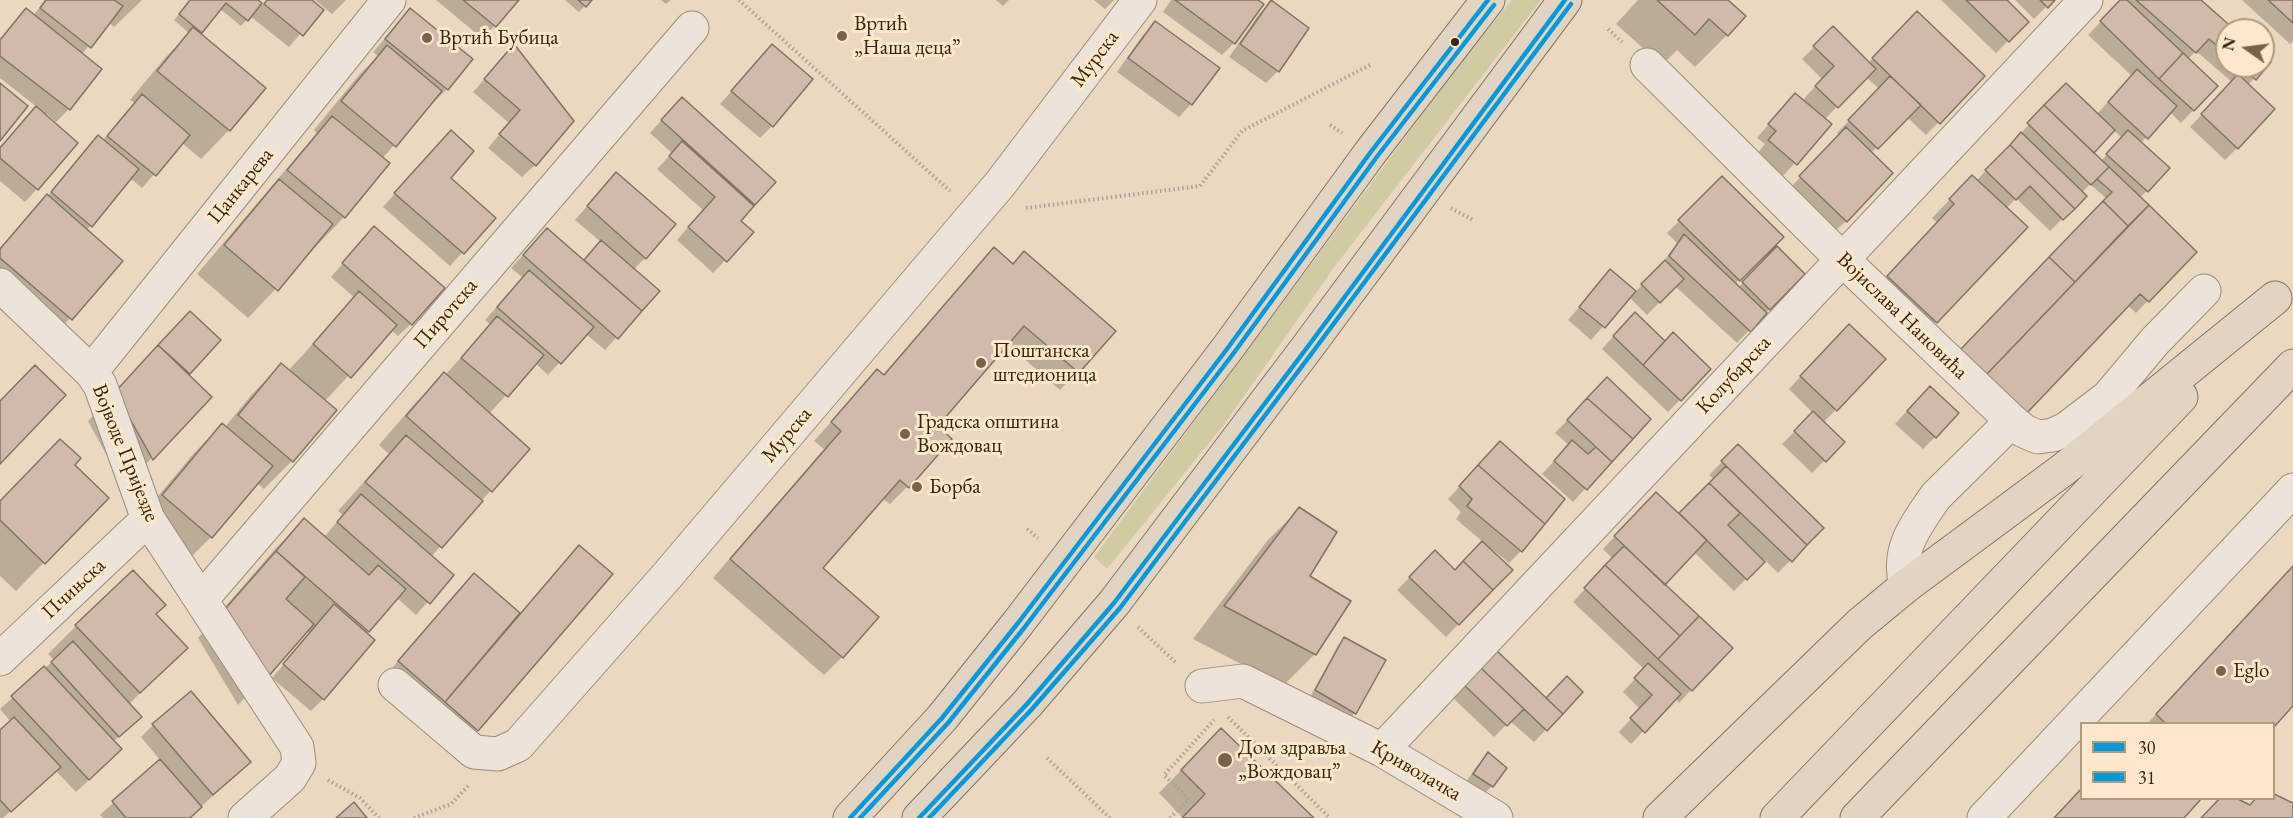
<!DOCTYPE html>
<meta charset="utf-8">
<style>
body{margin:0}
#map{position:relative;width:2293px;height:818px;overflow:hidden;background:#ead8c0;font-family:"EB Garamond",serif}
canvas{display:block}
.legend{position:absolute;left:2080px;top:722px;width:195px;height:78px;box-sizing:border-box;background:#fde8cb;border:2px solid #af9a7d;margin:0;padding:8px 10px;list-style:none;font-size:18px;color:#3b2409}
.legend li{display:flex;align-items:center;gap:12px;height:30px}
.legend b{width:30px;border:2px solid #af9a7d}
.north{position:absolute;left:2215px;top:18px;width:60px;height:60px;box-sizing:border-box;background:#fde8cb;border:2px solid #af9a7d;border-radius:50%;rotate:284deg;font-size:16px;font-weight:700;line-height:24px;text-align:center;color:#3b2409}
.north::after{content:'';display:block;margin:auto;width:21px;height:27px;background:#786349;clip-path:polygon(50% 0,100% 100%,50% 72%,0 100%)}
</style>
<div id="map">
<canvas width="2293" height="818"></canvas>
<ul class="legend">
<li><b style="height:8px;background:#0098da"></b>30</li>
<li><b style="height:8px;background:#0098da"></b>31</li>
</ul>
<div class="north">N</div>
</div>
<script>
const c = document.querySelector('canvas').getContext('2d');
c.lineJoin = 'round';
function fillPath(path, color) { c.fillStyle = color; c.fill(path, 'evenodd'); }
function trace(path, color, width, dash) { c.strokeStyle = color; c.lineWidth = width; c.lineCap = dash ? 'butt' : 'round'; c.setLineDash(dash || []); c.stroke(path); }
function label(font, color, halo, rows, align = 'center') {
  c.font = font + ' "EB Garamond",serif'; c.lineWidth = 6; c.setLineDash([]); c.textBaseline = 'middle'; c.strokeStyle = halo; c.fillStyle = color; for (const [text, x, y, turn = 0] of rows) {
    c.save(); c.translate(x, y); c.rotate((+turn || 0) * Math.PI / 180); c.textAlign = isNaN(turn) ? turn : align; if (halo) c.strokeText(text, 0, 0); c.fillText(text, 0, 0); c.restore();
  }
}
const green = new Path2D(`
 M1512,0H1541L1335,266L1226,422L1107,569L1094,557L1462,61Z`);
const shadow = new Path2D(`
 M45,0H142L114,27L108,22L82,54L100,69L69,109L56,122L47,114L45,116L37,189L25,202L0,181V148L37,107L0,78V39L26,10L33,16Z
 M191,0H257L262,5L267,0H309L321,10L289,47L250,16L241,26L220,9L198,34L229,130L201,159L182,143L142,188L130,178L86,231L121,261L53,337L0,292V248L47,197L85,150L98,137L102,141L135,103L130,100L165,58L189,33L174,20Z
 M315,0H346L332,14Z
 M436,0H517L483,39Z
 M565,0H590L579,12Z
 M661,0H671L666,4Z
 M996,0H1009L1003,6Z
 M1094,0H1114L1105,9Z
 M1171,0H1256L1234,43L1222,55L1163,12Z
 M1638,0H1725L1727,35L1695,67L1677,50L1662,65L1616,24Z
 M1941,0H2005L2027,22L1996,53Z
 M2015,0H2053L2034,19Z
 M2122,0H2199L2233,30H2227V66H2263V57L2269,62L2248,85L2237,148L2225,160L2190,127L2232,82L2196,51L2188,59L2216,86L2181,123L2170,112L2141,143L2168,168L2140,198L2195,252L2136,313L2127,305L2025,413L1949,363L2107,199L2090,184L2082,193L2085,196L2050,231L2016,198L2006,209L2026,227L1918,340L1870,295L1938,223L1932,218L1954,195L1976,181L2066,85L2097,114L2132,76L2088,35ZM2113,130L2122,138L2101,161L2092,153Z
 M2242,0H2293V41L2290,44Z
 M1271,2L1278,71L1266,83L1229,57L1259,14Z
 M410,10L471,59L447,89L434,102L433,100L382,159L344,217L248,318L197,274L317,133L314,130L359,75L378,56L373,52Z
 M1918,13L1983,77L1926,135L1907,117L1871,153L1846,221L1833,233L1788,190L1840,136L1837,133L1879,89L1866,77L1824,120L1830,124L1783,176L1757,154L1765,144L1757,138L1783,107L1802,101L1822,79L1802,59L1833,28L1868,63Z
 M1156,23L1218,68L1191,104L1179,117L1117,72L1143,35Z
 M514,46L535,165L522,177L488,148L509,123L473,92Z
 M772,46V126L760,138L720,104Z
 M670,111L774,182L739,221L752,232L713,273L677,240L703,210L657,169L672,153L650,133Z
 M438,145L449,178L494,218L450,266L383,207Z
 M1722,178L1782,237L1735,284L1738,288L1777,249L1803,274L1737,343L1675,286L1647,315L1629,297L1591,340L1568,320L1610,272L1635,292L1658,269L1677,243L1667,233Z
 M604,187L645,258L633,270L658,291L605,350L586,334L548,375L535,363L489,414L528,449L431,557L452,575L416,615L397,598L366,634L323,699L311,711L272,678L310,633L307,630L238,705L198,638L276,548L304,520L324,537L343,515L338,511L389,454L379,445L416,402L445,375L491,325L485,320L523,278L511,268L535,242L583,261L601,242L575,220Z
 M362,241L411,324L398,336L391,330L324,402L292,461L264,489L257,483L211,537L183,565L135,524L194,453L222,425L225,427L253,393L281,365L288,371L355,298L331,277Z
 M994,249L1013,265L1113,331L1060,390L1007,344L936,427L907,487L890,504L882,498L821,568L842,657L824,675L713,578L824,449L814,441L877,371L882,376Z
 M190,313L219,340L187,375L210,397L124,487L88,421Z
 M1622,327L1680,400L1668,412L1602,349Z
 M1836,338L1884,359L1823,423L1843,442L1812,473L1782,444L1813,413L1789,389Z
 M1595,392L1649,419L1573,502L1542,474L1569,445L1555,433Z
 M1917,400L1935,437L1923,449L1895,424Z
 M1738,446L1822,528L1778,573L1765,560L1734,591L1694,552L1663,585L1691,690L1679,703L1675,698L1631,744L1619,732L1640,709L1623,692L1644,669L1573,602L1613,559L1603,549L1643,506L1679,515L1714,479L1709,475Z
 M1488,456L1521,551L1509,563L1493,550L1492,552L1511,570L1446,637L1397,590L1435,552L1455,571L1483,542L1456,519L1461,512L1448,499Z
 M73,465L107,498L16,591L0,576V502Z
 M1299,509L1308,577L1349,601L1315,654L1283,686L1193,639L1267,541Z
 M567,560L477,730L465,742L382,680L456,593L474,575L519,615Z
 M2293,567V704L2274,725L2147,724Z
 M154,614L186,648L129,704L127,729L113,742L108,762L76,792L55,770L3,818H0V732L11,722L0,709L54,660L48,654L76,626Z
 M1344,639L1355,713L1349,719L1310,697L1338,645Z
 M1496,652L1562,713L1534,742L1510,721L1494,737L1452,697Z
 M153,725L249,762L189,818H103L100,815L160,760L141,737Z
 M1199,752L1312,818H1183L1159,793Z
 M1488,754L1505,768L1492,786L1479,799L1462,788L1476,767Z`);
const building = new Path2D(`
 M46,0H114L123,6L91,48L40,8Z
 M190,0H258L262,3L248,21L226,3L202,33L179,14Z
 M267,0H312L324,10L303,36L264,4Z
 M463,0H519L496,27Z
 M578,0H592L586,7Z
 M1175,0H1258L1264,4L1235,44Z
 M1271,0L1309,28L1279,72L1240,44Z
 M1657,0H1728L1746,16L1728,36L1709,19L1695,35Z
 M1966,0H2007L2029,22L2009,42Z
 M2040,0H2055L2048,8Z
 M2120,0H2127L2183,53L2159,79L2100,21Z
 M2136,0H2201L2235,30H2227V54L2209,39L2196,53Z
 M2268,0H2293V23Z
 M26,8L102,69L70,110L0,56V40Z
 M410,8L473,59L448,90L385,39Z
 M1917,11L1985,76L1940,124L1872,58Z
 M1155,21L1220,68L1192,105L1128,58Z
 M1833,26L1876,69L1838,108L1815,86L1834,66L1813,46Z
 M193,27L266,88L230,131L157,71Z
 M514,44L574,121L536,166L499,134L520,110L484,79Z
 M772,44L813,79L773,127L731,91Z
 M387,45L442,91L396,147L341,101Z
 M2183,53L2218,86L2194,111L2159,79Z
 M2263,55L2271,62L2256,80L2240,66H2263Z
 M2137,69L2177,106L2148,139L2108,102Z
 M2238,74L2275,109L2238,149L2201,114Z
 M1890,76L1921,105L1878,149L1848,120Z
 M0,83L28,106L0,141Z
 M2066,83L2115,130L2094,153L2044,105Z
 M1795,93L1832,124L1797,165L1768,140L1776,131L1768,124Z
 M142,94L190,135L156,176L107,136Z
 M682,97L776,182L755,205L661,120Z
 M2044,105L2109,167L2091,185L2027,123Z
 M36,106L78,143L38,190L0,158V148Z
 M332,116L390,163L345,218L287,170Z
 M1846,127L1893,173L1847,222L1799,176Z
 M451,130L474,151L451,178L496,218L464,254L394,193Z
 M2128,130L2170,168L2148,192L2106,154Z
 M2021,132L2087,196L2075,209L2010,145Z
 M98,135L139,169L92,227L51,192Z
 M682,141L754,206L741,221L754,232L727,262L688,227L715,197L669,156Z
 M2010,145L2075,209L2063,220L2030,186L2016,200L1985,170Z
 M2109,167L2149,205L2128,226L2103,201L2112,192L2097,179Z
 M616,172L676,224L646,259L587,206Z
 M1972,175L2028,227L1937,323L1887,276L1954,204L1949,199Z
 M1722,176L1784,237L1740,281L1678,220Z
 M279,179L333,224L278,291L224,245Z
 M47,194L123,261L72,320L0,258V249Z
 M2103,201L2128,226L2075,282L2049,257Z
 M2149,205L2197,252L2149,302L2140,294L2026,414L1986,375Z
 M374,226L445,288L412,325L342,263Z
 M547,228L642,311L618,339L523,255Z
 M1684,234L1767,313L1751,332L1669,256Z
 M601,240L660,291L642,311L584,260Z
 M1777,246L1805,274L1770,310L1742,282Z
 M994,247L1013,264L1024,251L1116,331L1079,373L1024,326L938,426L952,439L909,488L900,480L823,568L879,617L843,658L730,559L841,431L831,422L877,369L884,375Z
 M2049,257L2075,282L1986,375L1960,350Z
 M1665,260L1684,279L1660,303L1641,284Z
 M1610,269L1636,291L1605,328L1579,307Z
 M529,270L594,327L561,364L497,307Z
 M359,291L397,325L351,378L313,344Z
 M190,311L221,340L190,374L158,345Z
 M1635,312L1665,341L1643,365L1613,336Z
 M497,316L544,355L508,397L461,358Z
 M1849,324L1886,359L1837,411L1800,376Z
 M1673,332L1711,369L1681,401L1643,365Z
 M158,345L212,397L153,460L115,392Z
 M281,363L337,410L293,462L238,415Z
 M35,365L66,395L0,464V401Z
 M444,372L530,449L492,492L406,416Z
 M1607,377L1651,419L1633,439L1587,398Z
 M1930,386L1959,413L1936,438L1907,411Z
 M1587,398L1633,439L1612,462L1567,420Z
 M1813,411L1845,442L1826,462L1794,431Z
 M222,423L273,466L212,538L162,495Z
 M406,435L483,501L442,548L365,482Z
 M60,439L81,458L75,465L109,498L45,564L0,520V501Z
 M1572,440L1588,454L1596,447L1612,462L1587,490L1554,461Z
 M1500,441L1565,499L1545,524L1478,465Z
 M1738,444L1824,528L1807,545L1721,461Z
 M1478,465L1545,524L1522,552L1467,506L1472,499L1459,486Z
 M1726,466L1807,545L1792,562L1709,483Z
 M1709,483L1740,513L1728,525L1765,562L1747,580L1679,513Z
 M1656,492L1707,540L1665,585L1614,536Z
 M361,494L454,575L430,604L337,522Z
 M1299,507L1337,532L1310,576L1351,601L1316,655L1224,606Z
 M304,518L369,575L378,565L406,589L369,632L276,551Z
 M1482,541L1513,570L1493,590L1463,561Z
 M579,545L613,574L478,731L445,702Z
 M1624,546L1699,616L1680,636L1605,565Z
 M1435,550L1455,570L1463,561L1493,590L1459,625L1409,577Z
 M276,551L305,577L286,599L314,624L267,678L225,609Z
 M1605,565L1680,636L1658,659L1584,588Z
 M2293,566V706L2274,727V724H2166L2156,714Z
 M133,570L166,605L156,614L188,648L140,693L75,625Z
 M474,573L520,613L445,702L398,661Z
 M334,604L375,640L324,700L283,664Z
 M1699,616L1733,648L1692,691L1658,659Z
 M1344,637L1386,660L1356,714L1315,690Z
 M73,641L142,717L119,737L51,662Z
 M1496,650L1563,714L1547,731L1480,667Z
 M1648,663L1681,694L1645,733L1630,718L1652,695L1634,678Z
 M44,666L122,749L89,780L11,696Z
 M1480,667L1524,709L1507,726L1463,684Z
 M1567,676L1583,692L1563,714L1546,698Z
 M191,691L251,762L213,795L152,724Z
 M14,717L61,767L11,812L0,800V730Z
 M1221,728L1285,790L1314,818H1182L1205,794L1181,770Z
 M1488,752L1507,768L1493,787L1473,774Z
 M160,759L202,807L190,818H126L112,801Z
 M2082,788V798H2202L2184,818H2054Z
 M2274,794L2293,803V818H2201L2220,798H2236L2250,805L2256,798H2274Z
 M354,802L367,818H336Z`);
const path = new Path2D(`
 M739,0L950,191
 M1608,29L1622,42
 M1330,125L1342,133
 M1026,208L1200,186L1242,131L1372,64
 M1451,208L1473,220
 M1027,529L1038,538
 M1138,627L1176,663
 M1228,717L1330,818
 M1047,758L1110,818
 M328,780L360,798L379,818
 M414,818L451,804L469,785
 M1170,818L1189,799L1164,775L1214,720`);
const minor = new Path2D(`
 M1647,65L1842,259L2012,421L1936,496C1916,525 1896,549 1906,586
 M0,285L91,372L100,385L148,519L297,747L299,763L290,778L245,818
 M91,372L389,0
 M2012,421L2024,431L2038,437L2053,435L2066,429L2108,397L2155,341L2204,291
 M201,600L692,28
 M0,659L148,519
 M395,685L474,752L498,754L518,745L666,577L1000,184L1140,0
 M1202,686L1243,681L1382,750L1496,818
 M1382,750L2086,0
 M1984,818L2293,490`);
const major = new Path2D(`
 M850,818L942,718L1018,623L1227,349L1370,153L1488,0
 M919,818L1027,704L1114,603L1306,349L1565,0`);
const highway = new Path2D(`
 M1660,818L1860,624L1906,586L2064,469L2275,298
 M1777,818L2181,397
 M1857,818L2293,366`);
const bus1 = new Path2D(`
 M850,818L942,718L1018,623L1227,349L1370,153L1488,0
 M919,818L1027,704L1114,603L1306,349L1565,0`);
const bus2 = new Path2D(`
 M860,818L948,723L1024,628L1233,354L1376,158L1494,5
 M929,818L1032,709L1120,608L1312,353L1571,4`);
const markers = [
 [842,36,6,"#786349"],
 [427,38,6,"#786349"],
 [1455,42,5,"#3b2409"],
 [981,363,6,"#786349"],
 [905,434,6,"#786349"],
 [917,487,6,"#786349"],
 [2221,671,6,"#786349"],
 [1225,760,8,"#786349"]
];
const poiNames = [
 ["Вртић",854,24],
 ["„Наша деца”",854,48],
 ["Вртић Бубица",439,38],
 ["Поштанска",993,351],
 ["штедионица",993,375],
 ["Градска општина",917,422],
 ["Вождовац",917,446],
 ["Борба",929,487],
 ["Eglo",2233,671],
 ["Дом здравља",1238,748],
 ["„Вождовац”",1238,772]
];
const streetNames = [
 ["Мурска",1095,59,-53],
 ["Цанкарева",241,186,-51],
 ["Пиротска",446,314,-49],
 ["Војислава Нановића",1902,316,44],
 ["Колубарска",1734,375,-47],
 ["Мурска",787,435,-50],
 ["Војводе Пријезде",125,453,68],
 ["Пчињска",74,589,-43],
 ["Криволачка",1416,771,30]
];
fillPath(green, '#d1cba3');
fillPath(shadow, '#0003');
fillPath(building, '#d0baab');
trace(building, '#817464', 1.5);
trace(minor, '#9a8d7c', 35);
trace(major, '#817464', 35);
trace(highway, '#817464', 35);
trace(path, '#aaa195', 4, [1.5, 3]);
trace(minor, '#ede3d7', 33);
trace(major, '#e0d4c3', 33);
trace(highway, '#e0d4c3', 33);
trace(bus1, '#0098da', 4.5);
trace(bus2, '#0098da', 4.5);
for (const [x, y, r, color] of markers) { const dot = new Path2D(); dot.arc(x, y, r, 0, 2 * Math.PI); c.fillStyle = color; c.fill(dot); trace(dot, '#fde8cb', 2); }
label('21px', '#3b2409', '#fde8cb', poiNames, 'left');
label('21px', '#3b2409', '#fde8cb', streetNames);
</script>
